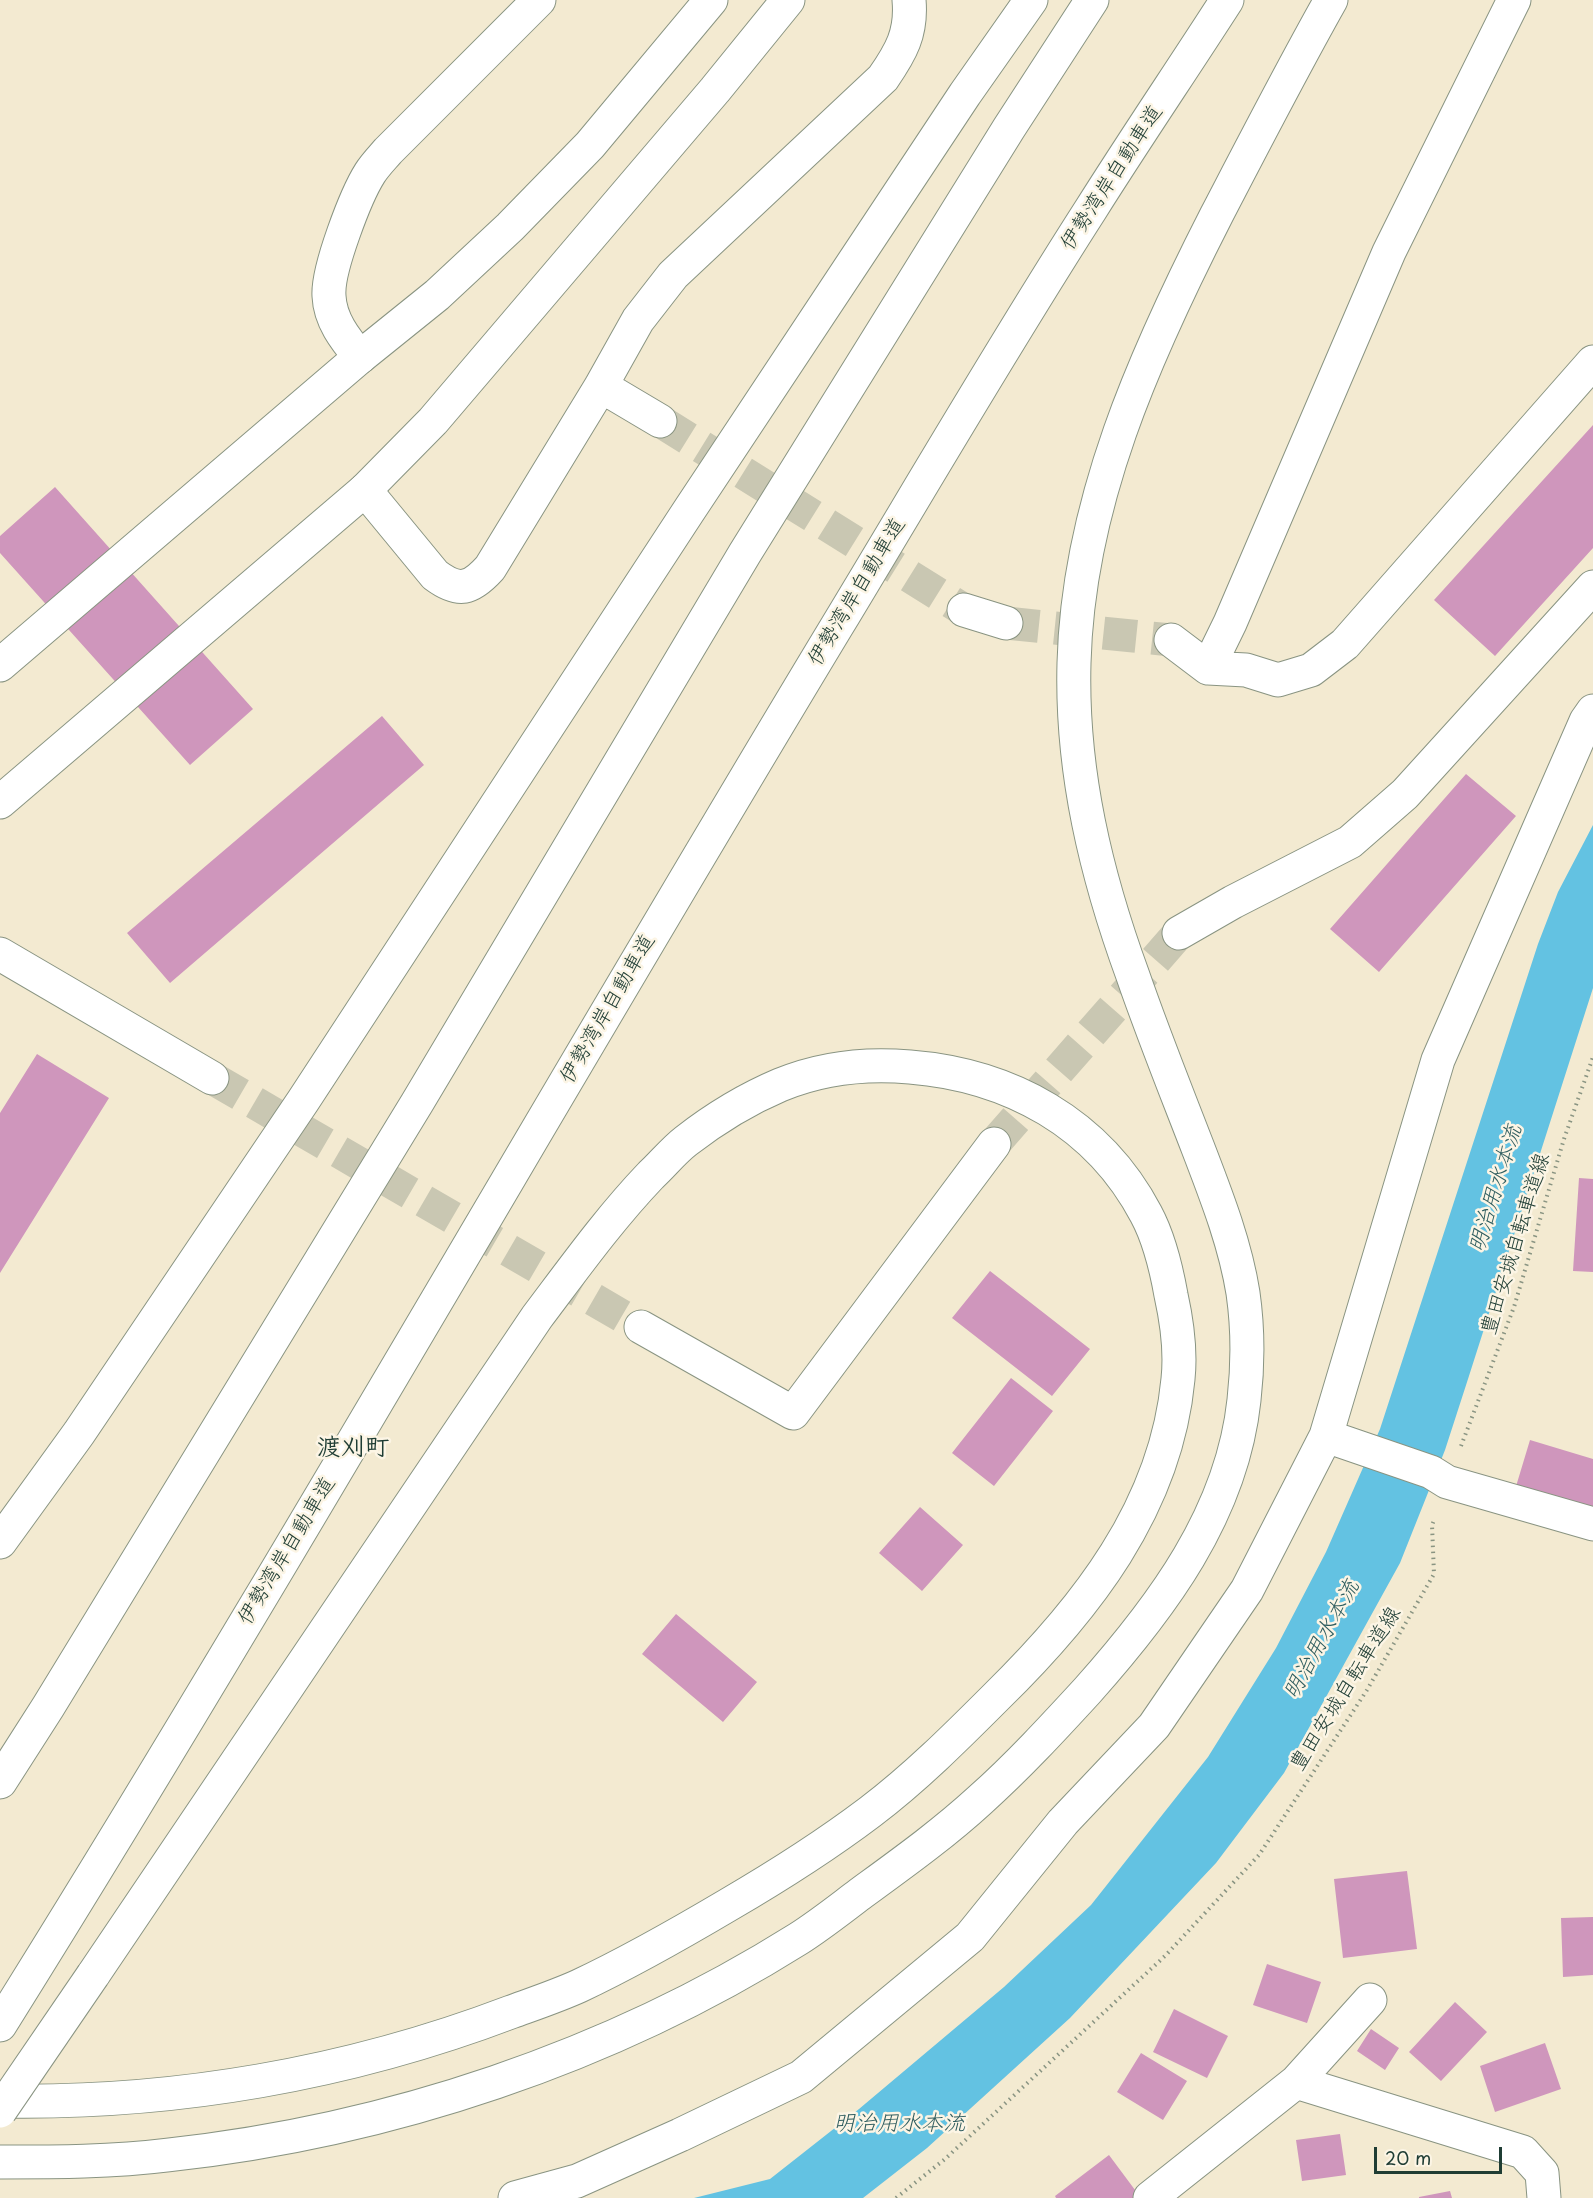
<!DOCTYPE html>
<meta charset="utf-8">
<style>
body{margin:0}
#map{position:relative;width:1593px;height:2198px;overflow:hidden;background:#f3ead1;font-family:"Playpen Sans",sans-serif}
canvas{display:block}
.scale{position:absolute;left:1374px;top:2147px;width:128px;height:27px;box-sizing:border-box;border:3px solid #1f3d34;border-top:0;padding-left:8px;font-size:18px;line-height:21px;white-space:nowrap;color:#1f3d34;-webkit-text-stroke:4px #fcf5e5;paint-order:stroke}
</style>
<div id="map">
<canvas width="1593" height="2198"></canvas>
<div class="scale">20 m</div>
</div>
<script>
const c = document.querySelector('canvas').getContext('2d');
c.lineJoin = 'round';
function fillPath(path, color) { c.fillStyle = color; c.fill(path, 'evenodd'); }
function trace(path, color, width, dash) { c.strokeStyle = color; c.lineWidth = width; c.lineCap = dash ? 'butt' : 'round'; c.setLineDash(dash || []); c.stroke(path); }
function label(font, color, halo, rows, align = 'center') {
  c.font = font + ' "Playpen Sans","Klee One",sans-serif'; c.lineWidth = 5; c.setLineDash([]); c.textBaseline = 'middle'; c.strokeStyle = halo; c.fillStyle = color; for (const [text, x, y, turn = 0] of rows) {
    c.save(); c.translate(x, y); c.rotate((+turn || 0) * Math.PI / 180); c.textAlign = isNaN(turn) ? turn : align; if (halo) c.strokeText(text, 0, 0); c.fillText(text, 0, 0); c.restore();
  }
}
const water = new Path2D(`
 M1593,825V988L1468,1379L1445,1450L1400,1563L1284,1773L1216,1863L1070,2018L927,2148L863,2198H694L770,2179L859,2109L1004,1987L1091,1905L1208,1757L1276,1648L1326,1552L1380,1429L1538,944L1558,892Z`);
const building = new Path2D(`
 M1593,425V548L1495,656L1434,600Z
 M55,487L253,709L190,765L0,553V536Z
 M382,716L424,765L170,983L127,933Z
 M1466,774L1516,816L1379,972L1330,929Z
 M37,1054L109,1098L0,1273V1113Z
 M1579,1178L1593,1179V1272L1573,1271Z
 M990,1271L1090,1349L1052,1396L952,1318Z
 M1011,1378L1053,1411L994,1486L952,1453Z
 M1530,1440L1593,1459V1516L1514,1493Z
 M920,1507L963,1545L922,1591L879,1553Z
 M676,1614L757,1682L723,1722L642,1654Z
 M1407,1871L1417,1949L1343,1958L1334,1879Z
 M1593,1917V1975L1563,1977L1561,1918Z
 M1267,1964L1321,1982L1307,2023L1253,2005Z
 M1455,2002L1487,2032L1441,2081L1409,2052Z
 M1174,2009L1228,2036L1207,2078L1153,2052Z
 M1371,2029L1399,2048L1385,2070L1357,2051Z
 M1545,2043L1561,2089L1495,2112L1480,2066Z
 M1141,2053L1187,2081L1163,2120L1117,2092Z
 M1340,2134L1346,2175L1302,2181L1296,2140Z
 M1109,2155L1138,2194L1133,2198H1056L1055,2196Z
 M1450,2191L1452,2198H1419V2197Z`);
const minorTunnel = new Path2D(`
 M660,421L964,610
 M1006,623L1171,640
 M212,1078L641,1327
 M994,1144L1179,933`);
const path = new Path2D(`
 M1461,1446L1514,1307L1564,1139L1593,1057
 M896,2198L945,2159L1165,1956L1259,1855L1367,1690L1434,1574L1432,1525L1435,1518`);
const minor = new Path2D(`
 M360,357C345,339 330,320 329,296C327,270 356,195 370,173C375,165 382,158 388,151L539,0
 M601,386L660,421
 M365,490L435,575C459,593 471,589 490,568L601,386L638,320L673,275L883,78C901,52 912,33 909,0
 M964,610L1006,623
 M1171,640L1208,668L1230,623L1389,252L1514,0
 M1208,668L1246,670L1278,680L1311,670L1345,644L1593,362
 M1179,933L1233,902L1350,842L1405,794L1593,587
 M0,954L212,1078
 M641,1327L793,1413L994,1144
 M1326,1436L1431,1472L1447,1482L1593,1524
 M1296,2082L1370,2000
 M515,2198L577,2181L680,2135L801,2077L970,1937L1063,1822L1154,1726L1247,1590L1326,1436L1438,1060L1586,721L1593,711
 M1150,2198L1296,2082L1523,2152L1542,2173L1544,2198`);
const highway = new Path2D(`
 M0,665L360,357L437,295L510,227L590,145L711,0
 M0,802L365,490L433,421L715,90L788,0
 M0,1542L79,1433L303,1101L688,512L965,94L1031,0
 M0,1782L48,1707L417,1103L745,553L1009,128L1092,0
 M0,2025C288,1564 556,1091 837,626C921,487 1003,346 1091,209C1135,139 1182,70 1227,0
 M0,2101C174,2104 348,2074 511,2012C533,2004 557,1996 579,1986C630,1962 679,1934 728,1905C776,1877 825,1846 870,1812C915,1778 956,1737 995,1698C1085,1610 1166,1508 1178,1379C1181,1351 1177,1322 1171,1295C1166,1267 1159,1238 1146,1214C1098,1123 1010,1075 910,1067C865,1063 821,1068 780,1085C747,1099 713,1120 686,1141C673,1151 663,1164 651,1175C609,1219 574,1268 537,1317L93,1975
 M0,2162C56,2162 112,2162 168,2155C389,2131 610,2057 798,1939C820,1925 840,1909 860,1894C901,1864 943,1834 980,1800C1018,1766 1053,1728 1087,1691C1161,1608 1232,1514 1244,1400C1248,1365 1248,1328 1243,1293C1235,1243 1216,1195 1198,1148C1176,1091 1153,1034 1133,976C1096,875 1071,771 1074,663C1078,504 1145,355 1216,216C1254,143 1291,71 1331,0`);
const highwayBridge = new Path2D(`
 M0,2111L93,1975`);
const streetNames = [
 ["伊勢湾岸自動車道",1112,178,-57],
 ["伊勢湾岸自動車道",857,592,-59],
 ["伊勢湾岸自動車道",608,1009,-60],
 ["豊田安城自転車道線",1516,1244,-73],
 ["伊勢湾岸自動車道",287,1551,-59],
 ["豊田安城自転車道線",1346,1689,-58]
];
const waterNames = [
 ["明治用水本流",1496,1189,-73],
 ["明治用水本流",1322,1640,-61],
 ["明治用水本流",899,2124]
];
const quarterNames = [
 ["渡刈町",353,1448]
];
fillPath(water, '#63c2e2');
fillPath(building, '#cf96bc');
trace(minorTunnel, '#c9c7b2', 33, [33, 16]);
trace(minor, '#899482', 35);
trace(highway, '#899482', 35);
trace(path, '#899482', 4, [1.5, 4.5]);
trace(minor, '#fff', 33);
trace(highway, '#fff', 33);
trace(highwayBridge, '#899482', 35, []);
trace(highwayBridge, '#fff', 33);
label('21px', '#1f3d34', '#fcf5e5', streetNames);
label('italic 22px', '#305e60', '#fcf5e5', waterNames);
label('bold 24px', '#1f3d34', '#fcf5e5', quarterNames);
</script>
